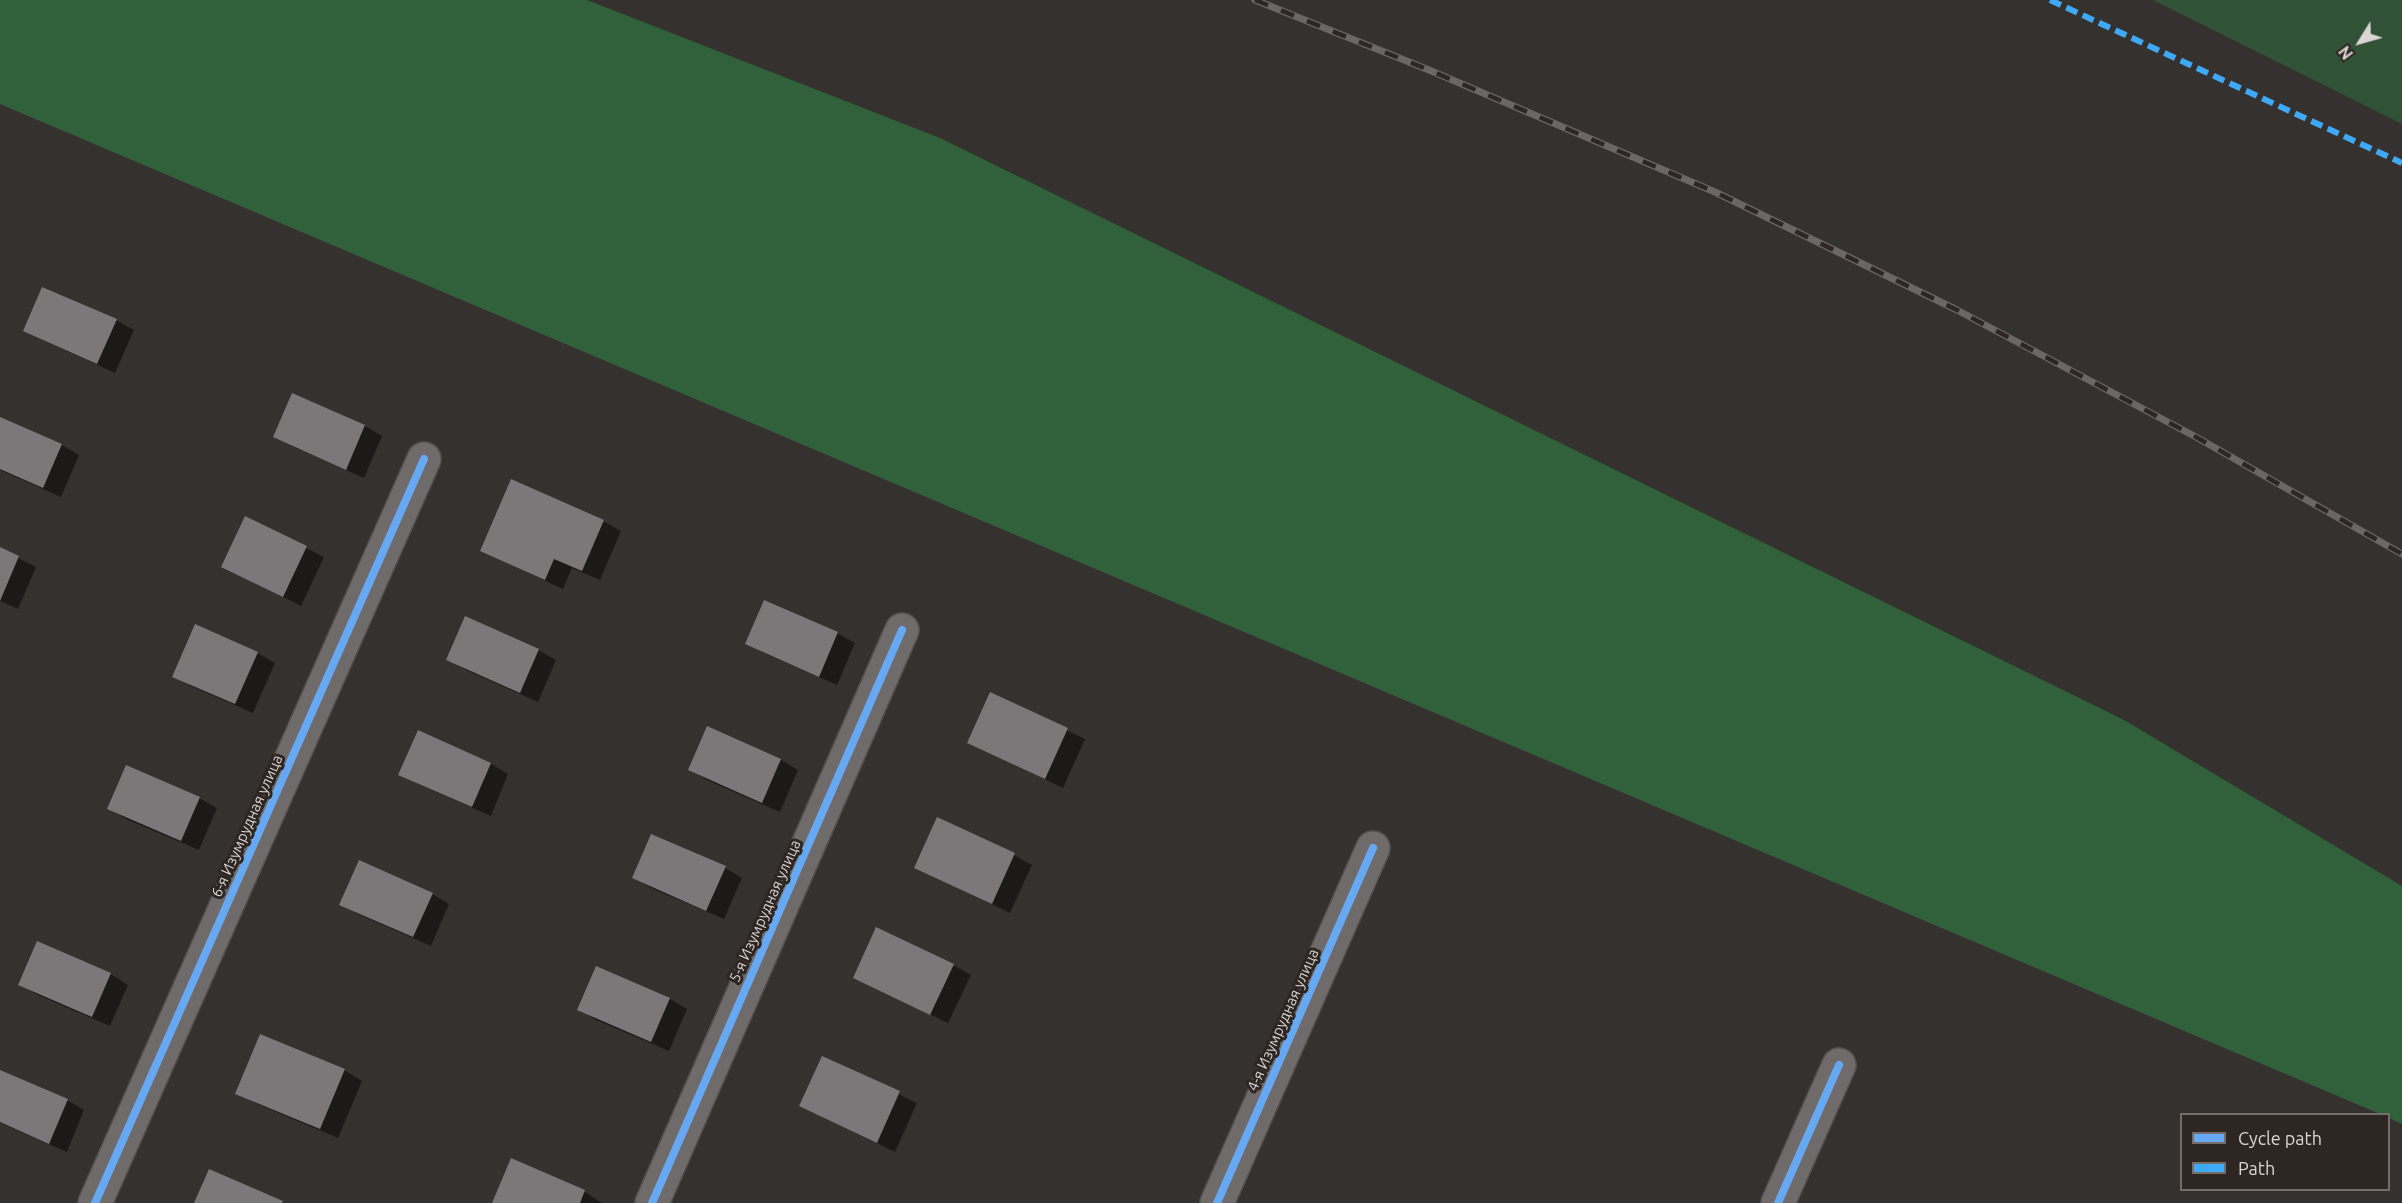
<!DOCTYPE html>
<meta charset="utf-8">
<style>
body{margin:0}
#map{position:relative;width:2402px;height:1203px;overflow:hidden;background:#35312f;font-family:Ubuntu,sans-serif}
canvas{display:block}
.legend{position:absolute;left:2180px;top:1113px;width:210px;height:78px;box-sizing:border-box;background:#2e2622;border:2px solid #736c69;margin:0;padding:8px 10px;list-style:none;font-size:18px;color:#dbd5d3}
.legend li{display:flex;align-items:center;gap:12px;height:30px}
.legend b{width:30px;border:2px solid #736c69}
.north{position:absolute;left:2330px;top:12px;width:60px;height:60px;-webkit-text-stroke:4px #2e2622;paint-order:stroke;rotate:233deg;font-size:16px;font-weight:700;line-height:24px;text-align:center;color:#dbd5d3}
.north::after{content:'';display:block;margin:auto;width:21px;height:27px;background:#dbd5d3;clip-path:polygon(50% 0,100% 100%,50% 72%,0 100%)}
</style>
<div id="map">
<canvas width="2402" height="1203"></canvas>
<ul class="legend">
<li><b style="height:8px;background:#66a8f1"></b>Cycle path</li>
<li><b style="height:8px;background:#3fa9f5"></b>Path</li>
</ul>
<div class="north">N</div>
</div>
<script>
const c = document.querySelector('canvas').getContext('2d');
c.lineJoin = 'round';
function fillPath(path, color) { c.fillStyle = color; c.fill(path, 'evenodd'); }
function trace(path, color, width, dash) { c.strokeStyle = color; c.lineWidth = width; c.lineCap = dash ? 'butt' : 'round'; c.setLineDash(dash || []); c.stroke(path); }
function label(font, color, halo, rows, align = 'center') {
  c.font = font + ' Ubuntu,sans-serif'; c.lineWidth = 6; c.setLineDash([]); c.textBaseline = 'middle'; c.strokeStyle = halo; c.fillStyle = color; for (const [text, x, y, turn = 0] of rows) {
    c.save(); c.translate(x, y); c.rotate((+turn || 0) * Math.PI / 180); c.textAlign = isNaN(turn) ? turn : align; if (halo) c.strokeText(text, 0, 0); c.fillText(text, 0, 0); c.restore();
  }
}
const green = new Path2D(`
 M2153,0H2402V124Z`);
const forest = new Path2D(`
 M0,0H587L940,138L2124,720L2402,886V1124L2389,1118L2388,1114H2380L0,104Z`);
const shadow = new Path2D(`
 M116,320L134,330L115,373L43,340L25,330Z
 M293,394L365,426L382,436L364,478L292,446L274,436Z
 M0,418L62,445L79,455L61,497L0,470Z
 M246,518L324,557L301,606L223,566Z
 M603,521L621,531L600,580L572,568L563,589L482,551Z
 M0,549L36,567L18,609L0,601Z
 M837,633L855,643L837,685L764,653L747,643Z
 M538,650L556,660L538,702L466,670L448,660Z
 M257,653L275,663L253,713L191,686L173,676Z
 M991,694L1085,739L1063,788L969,742Z
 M419,732L491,764L508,774L491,816L418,784L400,774Z
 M781,760L798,770L780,812L707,780L690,770Z
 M199,798L217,808L199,850L126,819L109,808Z
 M1014,855L1032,865L1010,913L916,867Z
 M725,868L742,878L724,919L651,888L634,878Z
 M432,894L449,904L431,946L358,914L341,904Z
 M38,943L111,974L128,985L110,1026L38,995L20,985Z
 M953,965L971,975L948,1023L855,978Z
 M597,968L670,999L687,1009L669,1051L596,1020L579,1009Z
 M823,1058L917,1103L895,1152L801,1106Z
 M344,1070L362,1081L338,1138L255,1103L237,1093Z
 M0,1071L67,1100L84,1110L67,1152L0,1123Z
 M512,1160L585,1192L602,1203H496Z`);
const building = new Path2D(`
 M42,287L117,319L97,364L23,331Z
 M292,393L365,425L346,470L273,437Z
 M0,417L62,444L43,488L0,469Z
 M511,479L604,520L582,571L554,559L545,580L480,551Z
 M245,516L307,546L283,597L221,567Z
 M0,547L19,556L0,601Z
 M764,600L838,632L819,677L745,644Z
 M465,616L539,649L520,693L446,660Z
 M195,624L258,652L235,704L172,677Z
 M990,692L1068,728L1045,779L967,743Z
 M707,726L781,759L762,803L688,770Z
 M418,730L491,763L472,807L398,775Z
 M126,765L200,797L181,841L107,809Z
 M937,817L1015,853L992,904L914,868Z
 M651,834L726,866L706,911L632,878Z
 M359,860L433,893L413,937L339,905Z
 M876,927L954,964L930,1015L853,978Z
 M37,941L111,973L92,1017L18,985Z
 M596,966L670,998L651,1042L577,1010Z
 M260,1034L345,1069L320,1129L235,1094Z
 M822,1056L900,1091L877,1143L799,1106Z
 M0,1070L68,1099L49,1144L0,1122Z
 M511,1158L585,1190L580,1203H492Z
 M209,1169L283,1201L282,1203H194Z`);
const minor = new Path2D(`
 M95,1203L424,459
 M652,1203L902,630
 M1217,1203L1373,848
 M1778,1203L1839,1065`);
const rail = new Path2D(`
 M1255,0L1429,70L1715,192L1957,310L2196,437L2402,554`);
const quiet = new Path2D(`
 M2050,0L2402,163`);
const cycleway = new Path2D(`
 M95,1203L424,459
 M652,1203L902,630
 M1217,1203L1373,848
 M1778,1203L1839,1065`);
const streetNames = [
 ["6-я Изумрудная улица",247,826,-66],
 ["5-я Изумрудная улица",765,911,-66],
 ["4-я Изумрудная улица",1283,1020,-66]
];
fillPath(green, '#325238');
fillPath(forest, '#31613a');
fillPath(shadow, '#0007');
fillPath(building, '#7c7879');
trace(minor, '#524e4c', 36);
trace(minor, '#6e6b6a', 33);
trace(rail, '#6b6765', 7);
trace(rail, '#2e2622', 4.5, [14]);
trace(quiet, '#3fa9f5', 6, [12, 6]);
trace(cycleway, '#66a8f1', 8);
label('15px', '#dbd5d3', '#2e2622', streetNames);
</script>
